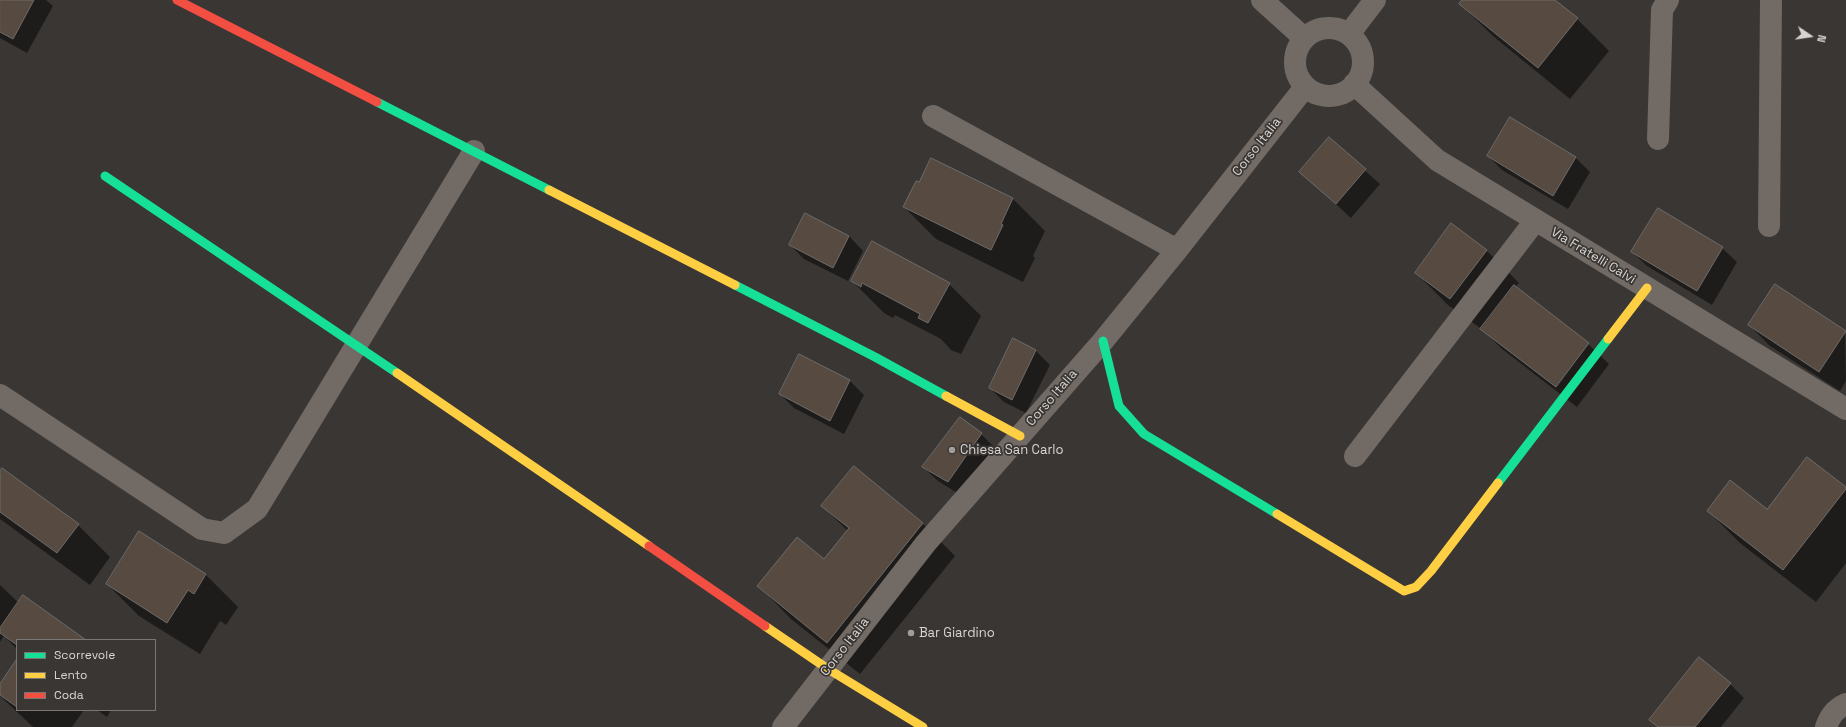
<!DOCTYPE html>
<style>
body{margin:0}
#map{position:relative;width:1846px;height:727px;overflow:hidden;background:#393634;font-family:"Space Grotesk",sans-serif}
canvas{display:block}
.legend{position:absolute;left:16px;top:639px;width:140px;height:72px;box-sizing:border-box;background:#3a3633;border:1px solid #797673;margin:0;padding:5px 7px;list-style:none;font-size:12px;color:#d7d5d3}
.legend li{display:flex;align-items:center;gap:8px;height:20px}
.legend b{width:20px;border:1px solid #797673}
.north{position:absolute;left:1790px;top:16px;width:40px;height:40px;-webkit-text-stroke:3px #3a3633;paint-order:stroke;rotate:103deg;font-size:11px;font-weight:700;line-height:16px;text-align:center;color:#d7d5d3}
.north::after{content:'';display:block;margin:auto;width:14px;height:18px;background:#d7d5d3;clip-path:polygon(50% 0,100% 100%,50% 72%,0 100%)}
</style>
<div id="map">
<canvas width="1846" height="727"></canvas>
<ul class="legend">
<li><b style="height:5px;background:#16e098"></b>Scorrevole</li>
<li><b style="height:5px;background:#ffcf43"></b>Lento</li>
<li><b style="height:5px;background:#f24e42"></b>Coda</li>
</ul>
<div class="north">N</div>
</div>
<script>
const c = document.querySelector('canvas').getContext('2d');
c.lineJoin = 'round';
function fillPath(path, color) { c.fillStyle = color; c.fill(path, 'evenodd'); }
function trace(path, color, width, dash) { c.strokeStyle = color; c.lineWidth = width; c.lineCap = dash ? 'butt' : 'round'; c.setLineDash(dash || []); c.stroke(path); }
function label(font, color, halo, rows, align = 'center') {
  c.font = font + ' "Space Grotesk",sans-serif'; c.lineWidth = 3.5; c.setLineDash([]); c.textBaseline = 'middle'; c.strokeStyle = halo; c.fillStyle = color; for (const [text, x, y, turn = 0] of rows) {
    c.save(); c.translate(x, y); c.rotate((+turn || 0) * Math.PI / 180); c.textAlign = isNaN(turn) ? turn : align; if (halo) c.strokeText(text, 0, 0); c.fillText(text, 0, 0); c.restore();
  }
}
const shadow = new Path2D(`
 M0,0H46L53,6L27,53L0,38Z
 M1464,0H1554L1577,19L1609,51L1570,99L1493,36L1460,4Z
 M1510,119L1576,158L1590,172L1568,209L1502,170L1488,156Z
 M1329,139L1380,184L1351,218L1301,172Z
 M932,159L1013,199L1045,231L1033,256L1035,258L1023,282L936,239L904,207L920,183Z
 M806,215L849,236L863,251L848,281L804,259L790,245Z
 M1722,248L1737,262L1712,305L1647,266L1632,252Z
 M1486,250L1519,283L1515,287L1588,344L1609,364L1577,407L1502,349L1483,330L1448,305L1416,273Z
 M852,281L949,284L981,316L961,354L951,350L941,339L895,315L893,318L884,313Z
 M1749,325L1845,331L1846,381L1840,391L1770,346Z
 M1014,340L1036,351L1050,365L1026,413L1004,402L990,388Z
 M800,355L850,381L864,395L844,434L794,408L780,394Z
 M981,434L995,448L962,496L938,481L923,467Z
 M854,468L923,524L955,556L860,674L791,619L759,586L824,561L848,531L822,506Z
 M0,472L78,525L110,557L90,585L0,519Z
 M1846,488V563L1816,602L1740,543L1708,511L1767,510Z
 M139,533L206,575L238,607L226,625L220,621L200,654L139,616L107,584Z
 M0,585L19,603L85,640H17V649L4,636L0,642Z
 M17,661V710H84L72,727H33L0,696V685Z
 M1730,684L1744,698L1721,727H1657L1650,720Z
 M97,710H111L107,717Z`);
const building = new Path2D(`
 M0,0H34L13,39L0,32Z
 M1462,0H1555L1578,18L1538,68L1459,4Z
 M1510,117L1576,157L1553,196L1487,156Z
 M1329,137L1366,169L1336,204L1299,172Z
 M931,158L1013,198L1001,224L1003,225L991,250L903,207L916,181L919,182Z
 M1658,208L1723,247L1697,291L1631,252Z
 M805,213L849,236L833,268L789,245Z
 M1451,223L1487,250L1450,299L1415,273Z
 M872,241L950,283L928,323L918,318L920,314L862,283L861,287L851,281Z
 M1775,284L1846,331L1819,372L1748,325Z
 M1514,285L1589,343L1556,387L1480,329Z
 M1013,338L1036,350L1012,400L989,388Z
 M799,354L850,380L830,421L779,394Z
 M960,417L982,433L948,482L922,467Z
 M1807,457L1846,487V489L1783,570L1707,511L1730,480L1767,509Z
 M854,466L923,523L827,643L757,586L797,537L824,559L849,528L821,506Z
 M2,468L79,524L57,553L0,512V470Z
 M139,531L206,574L194,594L188,590L167,623L106,584Z
 M23,595L86,640H17V645L0,633V628Z
 M1699,657L1731,683L1695,727H1658L1649,720Z
 M17,659V707L0,695V684Z`);
const street = new Path2D(`
 M1262,0L1304,38
 M1295 62a34 34 0 1 1 68 0a34 34 0 1 1-68 0Z
 M1349,34L1375,0
 M1354,84L1437,160L1846,409
 M933,116L1177,250
 M1658,139L1662,10L1668,0
 M1769,226L1771,0
 M0,395L202,529L224,533L257,509L474,151
 M1355,456L1535,221
 M783,727L926,543L1103,341L1177,250L1305,87
 M1826,727C1830,716 1835,709 1846,704`);
const fast = new Path2D(`
 M377,102L549,190
 M105,176L397,373
 M735,285L875,357L946,396
 M1103,341L1119,406L1144,434L1277,514
 M1498,483L1608,339`);
const slow = new Path2D(`
 M549,190L735,285
 M1608,339L1647,288
 M397,373L649,546
 M946,396L1020,436
 M1277,514L1404,591L1416,587L1431,571L1498,483
 M765,626L828,669L923,727`);
const jam = new Path2D(`
 M177,0L377,102
 M649,546L765,626`);
const markers = [
 [952,450,4,"#a09d9b"],
 [911,633,4,"#a09d9b"]
];
const streetNames = [
 ["Corso Italia",1257,147,-52],
 ["Via Fratelli Calvi",1593,256,31],
 ["Corso Italia",1052,398,-49],
 ["Corso Italia",845,647,-52]
];
const poiNames = [
 ["Chiesa San Carlo",960,450],
 ["Bar Giardino",919,633]
];
fillPath(shadow, '#0007');
fillPath(building, '#574b41');
trace(building, '#6d6b6a', 1);
trace(street, '#726a64', 22);
trace(fast, '#16e098', 9);
trace(slow, '#ffcf43', 9);
trace(jam, '#f24e42', 9);
for (const [x, y, r, color] of markers) { const dot = new Path2D(); dot.arc(x, y, r, 0, 2 * Math.PI); c.fillStyle = color; c.fill(dot); trace(dot, '#3a3633', 1.5); }
label('13px', '#d7d5d3', '#3a3633', streetNames);
label('13px', '#d7d5d3', '#3a3633', poiNames, 'left');
</script>
